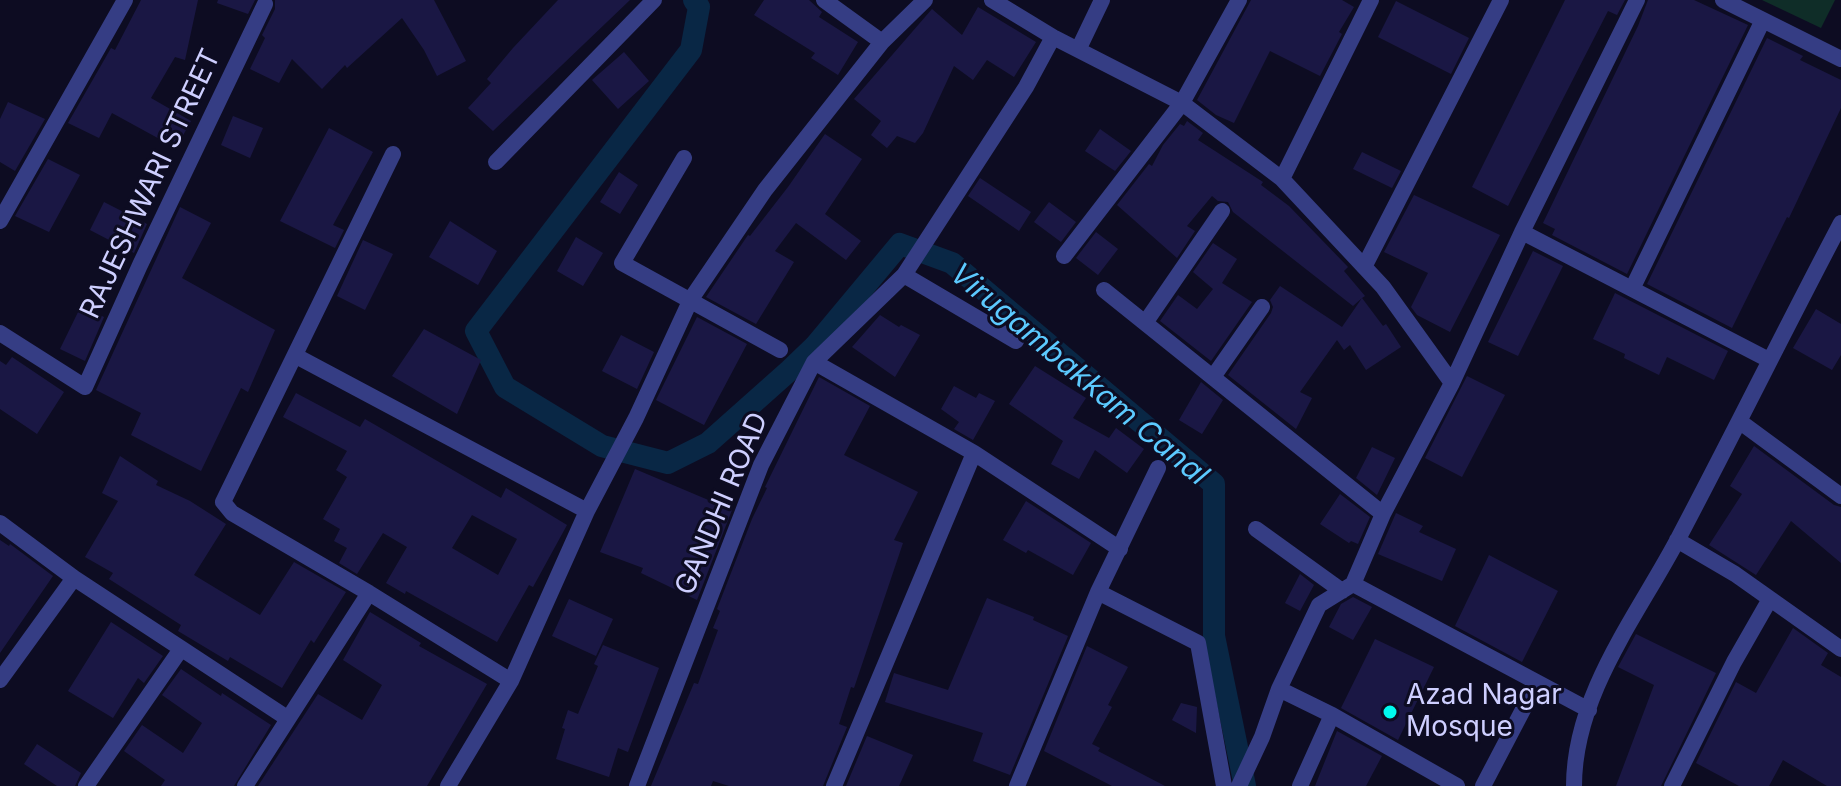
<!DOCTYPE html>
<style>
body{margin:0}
canvas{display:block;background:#0d0c22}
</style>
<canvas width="1841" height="786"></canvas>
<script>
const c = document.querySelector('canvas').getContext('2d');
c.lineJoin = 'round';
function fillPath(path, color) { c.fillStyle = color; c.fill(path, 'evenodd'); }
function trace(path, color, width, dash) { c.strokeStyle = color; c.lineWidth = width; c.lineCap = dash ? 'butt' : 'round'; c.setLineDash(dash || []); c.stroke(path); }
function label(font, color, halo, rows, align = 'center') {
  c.font = font + ' Inter,sans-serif'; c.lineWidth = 6; c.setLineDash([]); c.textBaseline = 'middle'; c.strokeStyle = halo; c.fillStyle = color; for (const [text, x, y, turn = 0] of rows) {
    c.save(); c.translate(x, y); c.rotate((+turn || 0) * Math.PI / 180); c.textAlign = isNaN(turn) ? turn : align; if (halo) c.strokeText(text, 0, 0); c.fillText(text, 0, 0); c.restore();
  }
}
const green = new Path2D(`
 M1762,0H1835L1821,28Z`);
const canal = new Path2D(`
 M694,0L699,7L691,50L476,331L505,387L602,446L668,463L708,443L790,370L815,346L900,244L952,263L1214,484V636L1245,786`);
const building = new Path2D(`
 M141,0H198L185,60L175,57L151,98L191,121L176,148L112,113L99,138L68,123L111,48L115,50Z
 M218,0H255L248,14L217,3Z
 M275,0H434L466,61L437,76L424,50L402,18L347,68L345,65L322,89L292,59L279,83L250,69L265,38L262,35L275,9Z
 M558,0H630L493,131L468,108L491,83L487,79L513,48Z
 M764,0H809L822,12L819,17L858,42L838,75L811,58L815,53L754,15Z
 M1251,0H1342L1354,7L1339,32L1342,34L1320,76L1270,51L1234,123L1216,115L1197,100Z
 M1565,0H1625L1617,15L1608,11L1508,206L1472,187Z
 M1648,0H1694L1748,25L1627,274L1552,235L1555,229L1543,223L1638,26Z
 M1396,1L1469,38L1451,74L1378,37Z
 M978,7L1036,42L1014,77L987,60L973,80L954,66L923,133L915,143L897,136L887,148L871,135L881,121L854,99L932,9L962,35Z
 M1767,38L1803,56L1800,60L1841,80V108L1789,218L1787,217L1732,328L1647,284Z
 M624,52L649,81L618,109L592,80Z
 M8,102L45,119L15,171L0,162V119Z
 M233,116L263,128L250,158L221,145Z
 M1187,121L1203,133L1198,140L1263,182L1261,185L1289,206L1348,267L1344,271L1365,296L1362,298L1383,326L1386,324L1401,347L1366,370L1350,345L1344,350L1337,340L1300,392L1312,398L1296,429L1228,375L1271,313L1273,307L1270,300L1280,286L1342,327L1362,298L1353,306L1233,212L1228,202L1218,201L1212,196L1187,226L1195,231L1177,258L1117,205L1149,164L1152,166L1163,145L1180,124L1184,126Z
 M329,128L373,152L333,225L344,230L335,248L280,221Z
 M1100,129L1131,151L1115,171L1085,151Z
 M825,134L862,159L825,214L861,241L846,260L796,223L775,251L794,262L756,324L706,297L748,235L750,236L788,187Z
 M1362,152L1401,171L1392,188L1353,169Z
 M48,159L80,175L49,232L15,216Z
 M619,172L638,185L620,214L600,202Z
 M980,178L1031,212L1019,231L968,196Z
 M1414,195L1500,235L1450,332L1417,315L1411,307L1428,273L1384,252Z
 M104,202L147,224L134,253L90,230Z
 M1049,202L1076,222L1061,242L1034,222Z
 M180,207L211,223L182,278L275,330L248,392L241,388L201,471L131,435L141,413L96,390Z
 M450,221L497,251L478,285L429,257Z
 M1096,232L1118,249L1098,275L1076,258Z
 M576,237L603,253L583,286L557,271Z
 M363,240L393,254L365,310L337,296Z
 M1213,243L1237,259L1222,283L1252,302L1211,361L1160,321L1178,295L1197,309L1213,289L1193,272Z
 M1533,251L1563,266L1518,356L1488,342Z
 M1615,293L1728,351L1714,380L1667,357L1659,375L1624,358L1625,354L1593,339Z
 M81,306L104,317L85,361L60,349Z
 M1816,309L1841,324V355L1832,370L1793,348Z
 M880,315L899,327L901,325L920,335L895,377L852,347Z
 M697,317L747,344L704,425L656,400Z
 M424,329L481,360L457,414L392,376Z
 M621,335L654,352L637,389L602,371Z
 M12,357L64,392L37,434L0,409V361L6,365Z
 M1035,366L1086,398L1073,418L1109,438L1116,428L1144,449L1127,473L1095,450L1079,479L1051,464L1063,441L1009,404Z
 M1467,376L1505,395L1462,477L1425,458Z
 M819,377L870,406L844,455L918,492L894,540L903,543L854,688L851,687L839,724L847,727L823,786H729L713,781L711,786H651L694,683L698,684L718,630L713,628L720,611L717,609L752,519L767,488L765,487Z
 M1201,382L1223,400L1202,434L1179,420Z
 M954,386L976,398L979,393L995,401L973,440L954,429L959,422L941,409Z
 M296,393L360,427L365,419L501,498L506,488L567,525L533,587L529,585L497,642L406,591L405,594L386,583L407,547L383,533L357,574L339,563L347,548L334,541L340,529L323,519L347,477L336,470L347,451L283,417ZM472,515L517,539L498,575L452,548Z
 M1754,446L1834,505L1841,507V563L1791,521L1756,575L1709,545L1742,494L1730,486Z
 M1372,447L1395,458L1377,495L1356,478Z
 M120,456L158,481L156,485L190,501L226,524L194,575L260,615L294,562L346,592L314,643L311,640L282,688L230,657L228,661L178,631L181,625L109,579L113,573L85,557L118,501L102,493Z
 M635,469L732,510L697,600L641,573L643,568L600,552Z
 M1340,494L1370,517L1358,544L1351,541L1349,543L1320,524Z
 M1026,501L1091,543L1073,575L1028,550L1026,553L1003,540Z
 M1396,513L1423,526L1419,532L1456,549L1442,581L1378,554Z
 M0,540L9,546L10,544L53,576L0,653Z
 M1489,555L1558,591L1522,662L1455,626Z
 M1300,574L1314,585L1300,611L1285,603Z
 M1353,597L1372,607L1353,640L1329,627L1341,604Z
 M987,598L1034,617L1033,620L1068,636L1010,775L973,761L983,733L885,702L894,673L948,690Z
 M569,599L613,619L596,656L552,636Z
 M370,612L421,643L419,646L487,684L427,786H258L318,694L362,720L382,685L343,660Z
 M111,622L163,656L144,683L138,678L113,718L68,691Z
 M1793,628L1828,653L1821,665L1841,677V786H1827L1783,760L1769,786H1739L1696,763L1736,682L1756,693Z
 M1636,634L1716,673L1661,786H1616L1654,685L1618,667Z
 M1375,639L1434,667L1398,740L1341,708Z
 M603,645L659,668L628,752L618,748L609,777L556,759L565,729L562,728L568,710L578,714L598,666L594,664Z
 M1087,646L1128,667L1108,705L1112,707L1092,744L1100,748L1098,751L1165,786H1112L1044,751Z
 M181,669L221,696L222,693L271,725L234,786H161L165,780L124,751L142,725L183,753L202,723L162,695Z
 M1181,703L1197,707L1196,733L1172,720Z
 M1337,731L1382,756L1366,786H1315Z
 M867,736L913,755L899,786H846Z
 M37,744L81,773L75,786H57L24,764Z`);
const street = new Path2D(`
 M824,0L882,42
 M992,0L1053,37L1182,103L1282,179L1383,287L1452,383
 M1723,0L1841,59
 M1079,48L1102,0
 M393,154L223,502L232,513L369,593L511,681
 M684,158L622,263L780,350
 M496,162L654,0
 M1282,179L1371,0
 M0,221L125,0
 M1522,232L1769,360
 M1064,256L1182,103L1239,0
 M1364,267L1501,0
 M904,275L1016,341
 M1633,287L1763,20
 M1104,290L1383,514
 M1145,323L1222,211
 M0,333L85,387L140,265L265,4
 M296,356L587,511
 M814,362L974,453L1120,549
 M1213,377L1262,307
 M1739,421L1841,496
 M0,523L74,578L287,718
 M1256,529L1342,591
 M1677,540L1735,574L1841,649
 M1353,584L1589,710
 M1098,592L1198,643L1224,786
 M0,680L74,578
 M1279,689L1332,715L1457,786
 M86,786L181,649
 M245,786L369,593
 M448,786L511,681L587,511L636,418L691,299L765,190L882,42L925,0
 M637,786L761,465L814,362L904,275L1026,87L1053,37
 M834,786L974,453
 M1017,786L1098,592L1158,468
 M1239,786L1262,737L1279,689L1319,605L1353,584L1383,514L1452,383L1522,232L1637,0
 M1300,786L1332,715
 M1483,786L1537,683
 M1574,786C1574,694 1638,615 1679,537C1734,433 1786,327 1841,223
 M1672,786L1734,662L1770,599`);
const markers = [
 [1390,712,8,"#00f9ef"]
];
const streetNames = [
 ["RAJESHWARI STREET",151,184,-65],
 ["GANDHI ROAD",722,504,-67]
];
const poiNames = [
 ["Azad Nagar",1406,696],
 ["Mosque",1406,728]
];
const waterNames = [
 ["Virugambakkam Canal",1079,375,40]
];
fillPath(green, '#0f2d28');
trace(canal, '#092745', 22);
fillPath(building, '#1a1744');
trace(street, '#353d84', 16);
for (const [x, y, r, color] of markers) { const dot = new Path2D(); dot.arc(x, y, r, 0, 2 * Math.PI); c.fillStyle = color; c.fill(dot); trace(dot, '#0d0c22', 3); }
label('28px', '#cecfff', '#0d0c22', streetNames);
label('28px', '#cecfff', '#0d0c22', poiNames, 'left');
label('italic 30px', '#5ccaff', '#0d0c22', waterNames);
</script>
